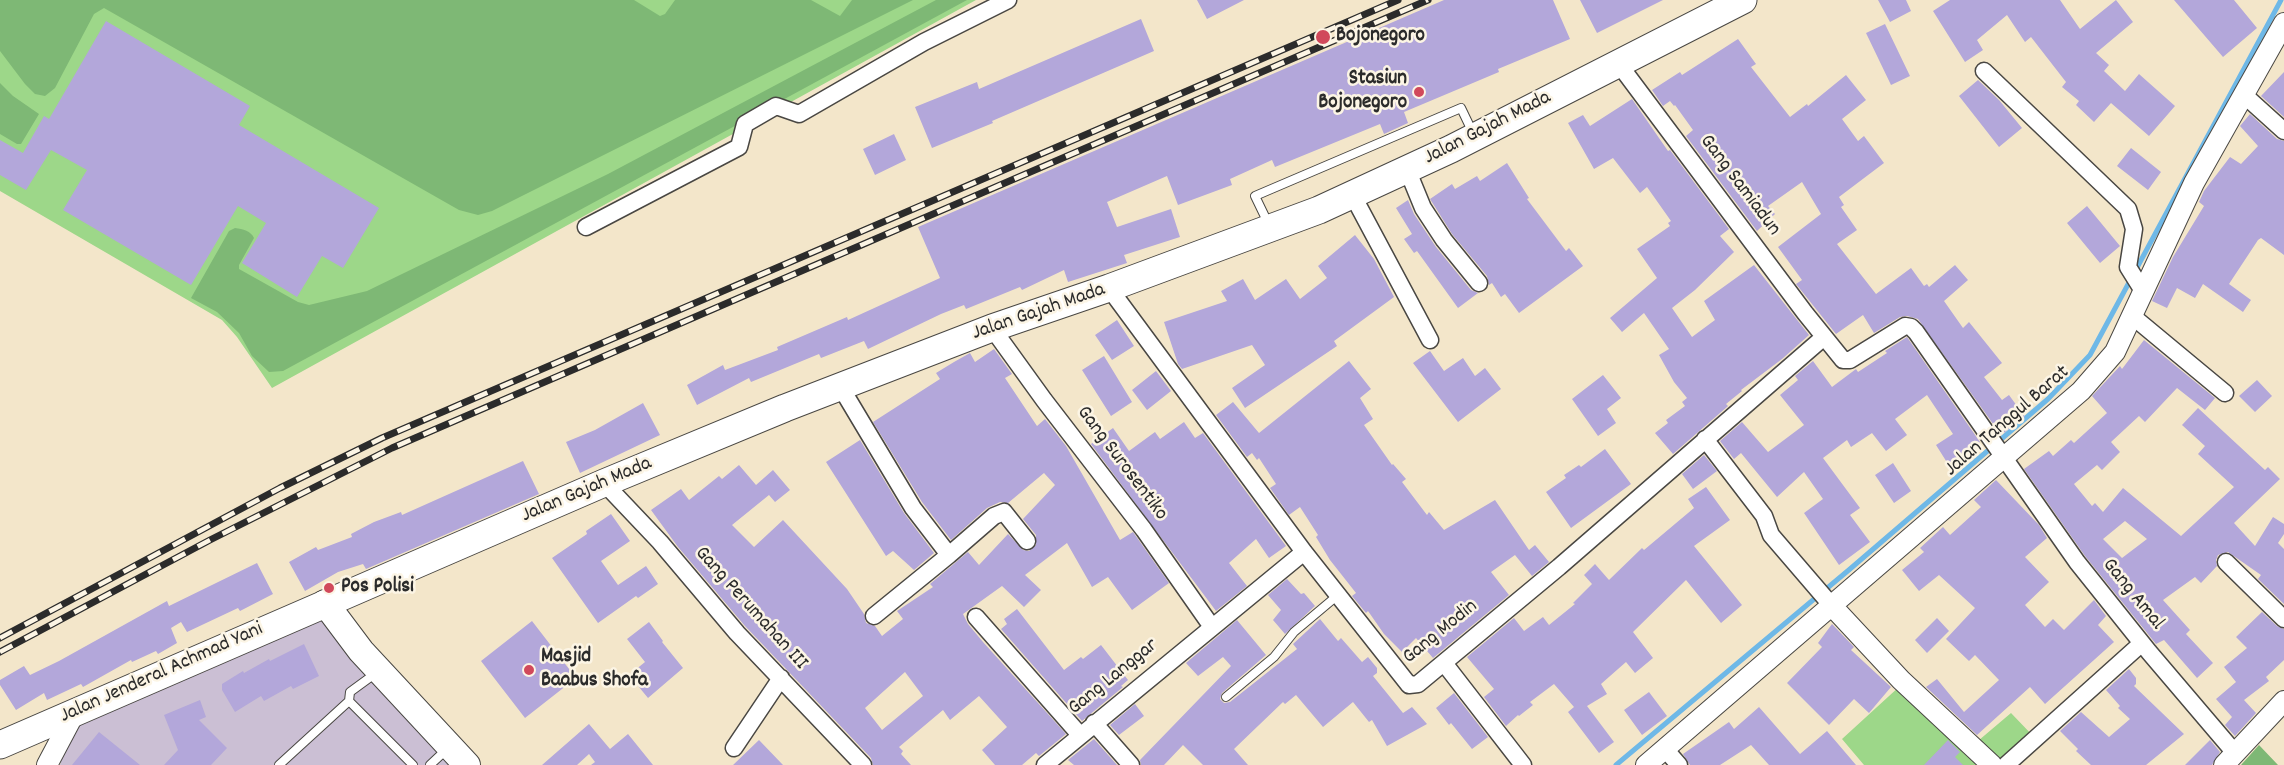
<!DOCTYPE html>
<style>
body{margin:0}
canvas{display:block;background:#f3e6ca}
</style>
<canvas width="2284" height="765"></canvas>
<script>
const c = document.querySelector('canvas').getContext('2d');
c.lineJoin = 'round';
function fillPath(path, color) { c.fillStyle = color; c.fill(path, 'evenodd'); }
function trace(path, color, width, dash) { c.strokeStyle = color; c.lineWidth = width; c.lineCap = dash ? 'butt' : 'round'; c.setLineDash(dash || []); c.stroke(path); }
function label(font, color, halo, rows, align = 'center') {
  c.font = font + ' Dekko,sans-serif'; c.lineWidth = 5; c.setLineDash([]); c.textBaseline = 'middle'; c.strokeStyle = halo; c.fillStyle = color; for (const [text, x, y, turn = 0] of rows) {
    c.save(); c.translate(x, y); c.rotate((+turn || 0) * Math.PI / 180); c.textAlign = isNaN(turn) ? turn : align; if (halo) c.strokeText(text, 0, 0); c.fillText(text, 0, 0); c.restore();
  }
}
const industrial = new Path2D(`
 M325,603L477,765H60L75,712Z`);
const green = new Path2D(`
 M0,0H976L272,388L237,337L222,320L0,191Z
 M1900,686L1942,732L1972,746L2011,713L2035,738L2005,765H1864L1842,739Z`);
const forest = new Path2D(`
 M0,0H634L660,16L665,14L675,0H811L840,16L852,0H913L492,211L478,215L459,210L104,8L94,14L55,88L45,96L35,94L25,84L0,51Z
 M936,0H967L283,371L269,372L252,356L239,333L217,312L191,298L229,231L235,228C243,229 251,231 254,238L239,265V269L298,302L309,305L367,291L608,174Z
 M0,83L13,96L39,114L21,144H17L0,134Z
 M2259,745L2278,765H2241Z`);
const stream = new Path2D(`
 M1616,765L1850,569L2048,399L2090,355L2281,0`);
const building = new Path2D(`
 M1197,0H1244L1207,19Z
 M1444,0H1553L1570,39L1498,69L1499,72L1404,112L1408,123L1384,134L1380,124L1275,167L1272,160L1230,179L1232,185L1178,205L1167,176L1107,202L1117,227L1171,209L1180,237L1124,255L1127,263L1068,282L1064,270L1022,290L1020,287L966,309L964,305L941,314L868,349L864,341L821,358L819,354L751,382L749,378L697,405L687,385L723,365L725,370L778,350L777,347L847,317L848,320L940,278L918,227Z
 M1580,0H1663L1597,33Z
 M1878,0H1906L1911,11L1890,22Z
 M1950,0H2060L2080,29L2116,0L2133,22L2096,53L2109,65L2104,71L2125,91L2139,74L2175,106L2149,136L2111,103L2094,122L2076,105L2079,101L2062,87L2066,82L2031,37L2025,42L2007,15L1977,40L1983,50L1965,62L1933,11Z
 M2174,0H2234L2257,28L2223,57Z
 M1141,19L1154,51L992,121L993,123L932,148L915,107L977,82L979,89Z
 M106,21L250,106L239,125L379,208L343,268L322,256L297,297L242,263L266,223L238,206L191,285L63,210L87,170L51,150L26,190L0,175V140L23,153L44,116L49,119Z
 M1885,24L1910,76L1891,85L1866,33Z
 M1738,39L1756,64L1751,67L1790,117L1807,104L1808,106L1846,75L1866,100L1842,119L1858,141L1864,136L1884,163L1839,197L1844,205L1841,207L1857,230L1837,244L1876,294L1911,268L1924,286L1927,284L1929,287L1955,265L1968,280L1944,301L1963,328L1969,322L2002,363L1984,377L2002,400L2009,395L2025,417L2001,435L1918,319L1907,316L1900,317L1874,333L1863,315L1836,334L1796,284L1802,280L1778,247L1821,214L1802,182L1768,206L1775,214L1757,231L1686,136L1693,130L1675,105L1674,106L1670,101L1663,106L1652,90L1680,72L1682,75Z
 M2284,72V117L2261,96Z
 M1978,80L1999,100L2022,128L1999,147L1959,96Z
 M1632,99L1668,151L1670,150L1729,229L1720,236L1734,252L1695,290L1672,308L1692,337L1715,320L1704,301L1754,265L1809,335L1782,359L1741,390L1742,391L1726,404L1728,406L1673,454L1655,433L1668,423L1666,420L1685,406L1682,402L1687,398L1674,382L1659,355L1669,349L1644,313L1622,332L1610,318L1657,278L1637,249L1670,226L1668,223L1671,221L1647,187L1640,193L1613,158L1594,169L1568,123L1583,115L1590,126Z
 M2250,114L2277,139L2284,141V255L2261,238L2258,240L2229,284L2251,300L2243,312L2203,284L2195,298L2177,288L2167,308L2152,301L2173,257L2204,206L2199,202L2204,191L2230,157L2241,164L2258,146L2240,126Z
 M894,134L906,160L875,175L863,149Z
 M2131,148L2161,172L2148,190L2117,166Z
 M1507,163L1529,198L1527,199L1566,251L1569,248L1583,266L1519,313L1505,294L1501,297L1492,283L1489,285L1487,276L1452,234L1430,199L1452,184L1455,189L1477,176L1480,181Z
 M1408,200L1414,214L1436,247L1471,290L1478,293L1458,308L1417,251L1414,253L1404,239L1412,234L1396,208Z
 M2087,206L2120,246L2100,263L2067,223Z
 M1355,235L1374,259L1394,297L1334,341L1337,346L1245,408L1232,388L1265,365L1252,345L1182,369L1178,364L1164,322L1227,301L1221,291L1243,279L1255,300L1286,279L1300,299L1327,278L1318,266Z
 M1117,320L1134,346L1112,360L1095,335Z
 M1907,337L1980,442L1948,464L1936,445L1953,434L1927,395L1895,419L1907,435L1886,451L1872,433L1851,447L1847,440L1823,458L1860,508L1850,515L1870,542L1839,565L1804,513L1823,499L1804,472L1777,497L1741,453L1734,459L1720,441L1742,422L1768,452L1804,425L1780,395L1798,380L1795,376L1813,361L1832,387L1856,369L1858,372L1887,353L1885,351Z
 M2144,340L2215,398L2205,410L2177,388L2145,422L2139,416L2111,442L2120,452L2102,470L2097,465L2074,484L2092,506L2095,503L2103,512L2123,488L2181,536L2234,487L2198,454L2205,446L2182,425L2198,408L2265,470L2268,467L2280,479L2234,523L2255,546L2273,517L2284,524V534L2278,543L2284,549V604L2258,579L2261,575L2228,552L2218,555L2216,560L2217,566L2201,583L2195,577L2163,600L2190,630L2186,634L2213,663L2197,678L2164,640L2156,644L2085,556L2024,469L2049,451L2053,456L2071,440L2074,443L2107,413L2092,396L2120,366L2122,369ZM2125,521L2147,539L2122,558L2103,539Z
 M994,349L1012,374L1005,378L1037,426L1045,419L1066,446L1120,540L1133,532L1169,583L1132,610L1108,577L1092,587L1067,543L1025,575L1041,590L1024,607L1002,586L963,614L968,624L983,642L1066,734L1039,756L1036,753L1022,765H995L982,750L1007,727L979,696L950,720L943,710L899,747L903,751L901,754L911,765H873L871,758L745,626L678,547L651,510L681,489L689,500L719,476L722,479L739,465L756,485L773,470L790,490L775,502L769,495L732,525L754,547L783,520L847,589L864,614L866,623L875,626L882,636L903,619L897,611L933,587L930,584L968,552L979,565L1008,534L1023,550L1029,551L1036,545V535L1023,519L1055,485L1044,473L1008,503L1000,502L987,508L951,540L922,502L873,422L940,379L936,373L954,362L970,353L975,362ZM905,672L923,696L882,730L865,708Z
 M1430,351L1444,371L1463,358L1475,376L1485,368L1501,389L1458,422L1413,363Z
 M1104,356L1132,402L1111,416L1082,370Z
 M1349,361L1371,389L1360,398L1373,419L1364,425L1392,465L1393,464L1406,479L1402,482L1427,515L1429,512L1444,530L1495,500L1529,550L1535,545L1549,562L1532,576L1515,555L1491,572L1509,595L1433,658L1416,638L1402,652L1384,634L1368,611L1366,613L1352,596L1356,593L1330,560L1316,537L1318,535L1300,507L1289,515L1270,488L1276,484L1259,458L1257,460L1252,453L1247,457L1216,415L1233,402L1259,433Z
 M1156,371L1171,391L1147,410L1132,390Z
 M1603,375L1621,398L1607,409L1616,423L1598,436L1572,399Z
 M2257,380L2272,396L2255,412L2239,396Z
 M643,403L660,435L580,473L566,442L595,430Z
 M1184,422L1195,438L1203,433L1286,546L1269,558L1256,539L1229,563L1247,586L1216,611L1091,444L1113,428L1129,451L1155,432L1160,439Z
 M860,440L904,513L934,553L914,570L893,551L886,556L826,462Z
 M1605,449L1631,484L1571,528L1546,492L1566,478L1564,475L1579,465L1581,467Z
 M1704,455L1717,471L1693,489L1682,474Z
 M523,461L539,494L366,569L363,564L338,572L305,591L289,562L316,547L318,550L352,537L351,534L374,522L401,512L402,515Z
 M1893,463L1911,491L1894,503L1875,475Z
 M1996,480L2039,525L2047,538L2025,557L2049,582L2025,605L2045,627L2053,619L2064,630L2094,600L2106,616L2098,625L2114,642L2045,704L2030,687L1977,735L1926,687L1937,679L1964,712L1999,680L1975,655L1969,661L1946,639L1975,608L1939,575L1919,591L1902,570L1924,552L1920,548L1943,527L1950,535L1981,507L1974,500Z
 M1706,487L1730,520L1694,546L1742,605L1721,623L1686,580L1633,632L1653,658L1635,673L1626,662L1601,684L1607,694L1587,706L1614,742L1599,753L1568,712L1574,707L1554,684L1530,702L1533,705L1519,716L1518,715L1506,726L1484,697L1494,689L1467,657L1514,618L1524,631L1543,617L1549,625L1575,604L1573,603L1592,584L1584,575L1595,564L1609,580L1642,548L1644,550L1694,508L1688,499Z
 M611,514L630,541L601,561L618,585L646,566L658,584L638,598L636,596L598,623L552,558L587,534L586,531Z
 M257,563L273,594L240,611L238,608L187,632L181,622L171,628L177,643L158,654L156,651L132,662L131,660L83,687L81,684L47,700L44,693L16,710L0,685V680L24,666L30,675L59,661L167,601L169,606Z
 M1287,579L1301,594L1304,593L1315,606L1285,634L1273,620L1281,610L1268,595Z
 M1017,609L1064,670L1081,657L1083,659L1101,645L1128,680L1121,686L1123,687L1082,721L1001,629L1007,624L1004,619Z
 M2262,612L2277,626L2284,629V660L2266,677L2269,681L2244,700L2256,713L2235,736L2225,725L2232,717L2216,699L2236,682L2224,667L2247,648L2236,637Z
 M1937,618L1949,631L1927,653L1915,640Z
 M1320,619L1338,641L1341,638L1362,662L1368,657L1377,668V673L1373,676L1403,713L1412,707L1427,724L1387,746L1372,720L1369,722L1353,702L1323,727L1296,695L1285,704L1283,702L1234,749L1248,765H1203L1183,745L1164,765H1141L1140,760L1231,666L1223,657L1198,676L1186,663L1237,620L1266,655L1222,693L1220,699L1224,703L1230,702L1297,649L1293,644Z
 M532,621L576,678L525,718L481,661Z
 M649,622L663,641L662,642L683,668L648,698L629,675L645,662L627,639Z
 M1832,624L1854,647L1851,650L1891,687L1869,713L1854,699L1829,725L1787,683L1822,647L1818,643Z
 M304,644L319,676L293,689L291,686L264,701L261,696L235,712L222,690V684L243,671L244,673L269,659L270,661Z
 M2129,669L2136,678V684L2134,686L2184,734L2146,765H2091L2076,751L2078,749L2060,731L2081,712L2109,737L2130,719L2118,708L2120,706L2106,690Z
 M1649,692L1667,716L1642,735L1624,710Z
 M1454,693L1488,737L1472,749L1451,723L1449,725L1436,708Z
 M200,700L206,717L199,720L227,748L211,765H164L178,750L164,715Z
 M1135,704L1144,716L1119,735L1110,725Z
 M1759,707L1800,754L1827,731L1856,765H1769L1751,745L1720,765H1690L1683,754L1729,722L1734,729Z
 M589,724L610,749L628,734L653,765H591L595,762L589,754L577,765H542Z
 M99,732L140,765H72Z
 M1094,739L1117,765H1074L1068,760Z
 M759,740L783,765H733Z
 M1948,740L1960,752L1955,757L1963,765H1924Z
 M2210,740L2220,752L2212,765H2185Z`);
const service = new Path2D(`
 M1269,225L1255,196L1461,108L1473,133
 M376,673L350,692L349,701L413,765
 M1226,697L1274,657L1294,632L1338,595
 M279,765L349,701
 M430,765L447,749`);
const minor = new Path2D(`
 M1618,63L1805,313L1843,360H1850L1905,326L1911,327L1916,332L2077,562L2149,652L2235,753
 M1984,71L2128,209L2134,229L2128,267L2143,291
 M2243,94L2284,131
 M1407,169L1423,208L1444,240L1479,283
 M1352,194L1430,340
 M586,227L739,147L745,124L776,106L799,114L924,42L1008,0
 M1109,288L1304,552L1409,685L1418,684L1559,567L1824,337
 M2131,315L2225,393
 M992,328L1044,400L1144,530L1212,627
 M840,386L913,508L949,555L874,616
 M1705,439L1764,516L1771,535L1832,606
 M604,483L660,542L737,633L863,765
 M949,555L994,516L1004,512L1027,541
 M2226,562L2284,619
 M976,617L1080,735
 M1444,663L1523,765
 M1094,723L1131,765
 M734,748L781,678
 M1665,749L1679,765
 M1045,765L1304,552
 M2006,765L2142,643`);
const tertiary = new Path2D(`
 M1832,606L1901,680L1992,765
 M47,765L75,712
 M1646,765L2081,391L2115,352L2194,183L2284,23
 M2224,765L2284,701`);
const primary = new Path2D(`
 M325,603L361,651L467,765`);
const trunk = new Path2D(`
 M0,745L604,483L785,408L992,328L1109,288L1319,210L1451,149L1743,0`);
const rail = new Path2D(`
 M0,638L280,488L382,438L1398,0
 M0,652L210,540L392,448L1428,0`);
const markers = [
 [1323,37,8,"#d1495b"],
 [1419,92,6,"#d1495b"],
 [329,588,6,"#d1495b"],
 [529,670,6,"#d1495b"]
];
const poiNames = [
 ["Bojonegoro",1336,37],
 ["Stasiun",1407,80,"right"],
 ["Bojonegoro",1407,104,"right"],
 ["Pos Polisi",341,588],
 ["Masjid",541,658],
 ["Baabus Shofa",541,682]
];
const streetNames = [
 ["Jalan Gajah Mada",1488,129,-27],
 ["Gang Samiadun",1739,186,53],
 ["Jalan Gajah Mada",1039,313,-19],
 ["Jalan Tanggul Barat",2008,422,-41],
 ["Gang Surosentiko",1121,464,53],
 ["Jalan Gajah Mada",587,491,-23],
 ["Gang Amal",2132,595,51],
 ["Gang Perumahan III",750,609,48],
 ["Gang Modin",1441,633,-39],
 ["Jalan Jenderal Achmad Yani",162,674,-24],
 ["Gang Langgar",1114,678,-39]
];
fillPath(industrial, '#cbbfd4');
fillPath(green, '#9dd789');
fillPath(forest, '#7eb875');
trace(stream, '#6eb8e7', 5);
fillPath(building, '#b3a7da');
trace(service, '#494743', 10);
trace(minor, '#494743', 19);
trace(tertiary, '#494743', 22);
trace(primary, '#494743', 28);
trace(trunk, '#494743', 29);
trace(service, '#fff', 8);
trace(minor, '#fff', 16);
trace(tertiary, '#fff', 20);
trace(primary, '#fff', 26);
trace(trunk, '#fff', 27);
trace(rail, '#2b2b2b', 7);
trace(rail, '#fcf5e5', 4.5, [14]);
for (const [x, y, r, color] of markers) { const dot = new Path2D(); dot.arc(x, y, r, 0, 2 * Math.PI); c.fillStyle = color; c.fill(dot); trace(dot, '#fcf5e5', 2); }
label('bold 21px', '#2b2b2b', '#fcf5e5', poiNames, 'left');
label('21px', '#2b2b2b', '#fcf5e5', streetNames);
</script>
